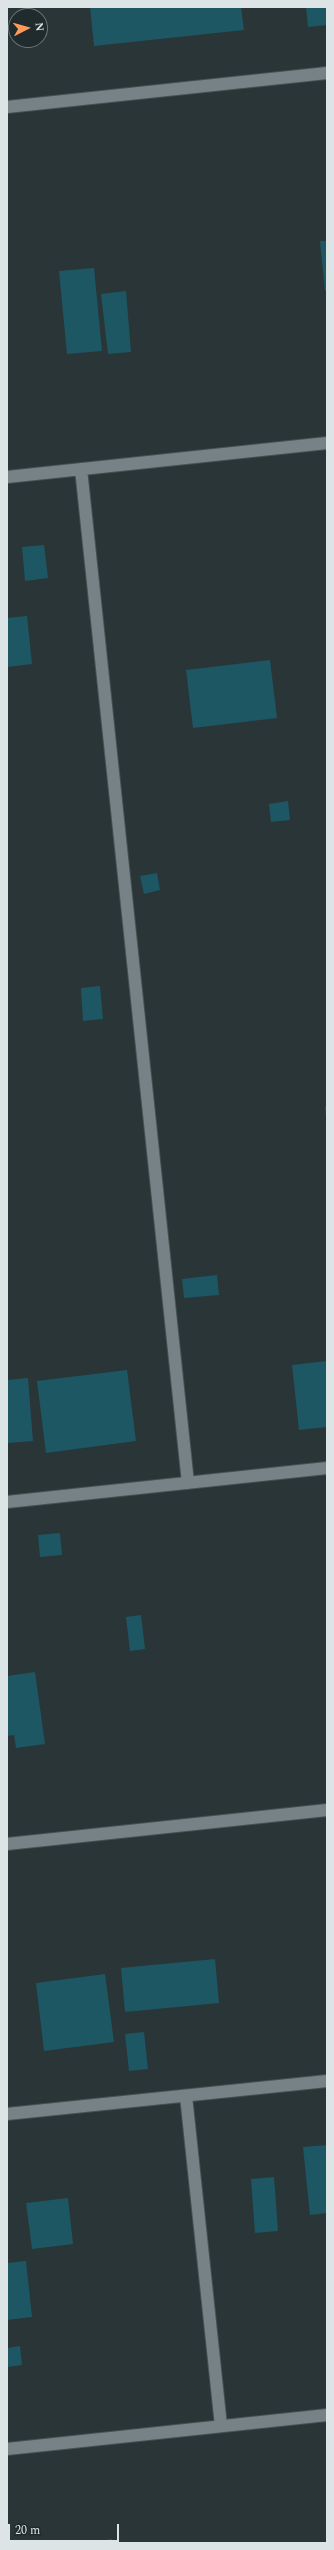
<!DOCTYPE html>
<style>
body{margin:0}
#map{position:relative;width:334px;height:2550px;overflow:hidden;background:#2a3537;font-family:Spectral,serif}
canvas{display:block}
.frame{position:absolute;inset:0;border:8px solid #dde4e6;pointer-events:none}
.north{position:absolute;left:8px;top:8px;width:40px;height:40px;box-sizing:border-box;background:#202b2d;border:1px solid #6c7577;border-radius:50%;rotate:84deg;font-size:11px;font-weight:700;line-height:16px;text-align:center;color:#dde4e6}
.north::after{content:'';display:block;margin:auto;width:14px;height:18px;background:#ff9b5a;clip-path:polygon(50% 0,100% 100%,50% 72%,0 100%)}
.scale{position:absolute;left:8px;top:2524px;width:111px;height:18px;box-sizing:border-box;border:2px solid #dde4e6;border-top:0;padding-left:5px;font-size:12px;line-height:14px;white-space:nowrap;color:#dde4e6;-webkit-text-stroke:3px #202b2d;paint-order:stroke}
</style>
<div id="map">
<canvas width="334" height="2550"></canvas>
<div class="frame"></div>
<div class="north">N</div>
<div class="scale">20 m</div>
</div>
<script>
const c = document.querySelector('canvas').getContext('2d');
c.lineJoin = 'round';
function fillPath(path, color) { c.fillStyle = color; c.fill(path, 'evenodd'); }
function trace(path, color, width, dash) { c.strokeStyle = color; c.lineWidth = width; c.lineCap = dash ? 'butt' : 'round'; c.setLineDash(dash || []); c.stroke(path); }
const building = new Path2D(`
 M90,7H241L244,30L94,46Z
 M306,7H327V25L308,27Z
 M320,241H327V291H325Z
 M94,268L102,351L67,354L59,271Z
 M126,291L131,352L108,354L101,294Z
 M44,545L48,578L25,581L22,547Z
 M27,616L32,664L7,667V618Z
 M270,660L277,718L193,728L186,670Z
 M288,801L290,820L271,822L269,804Z
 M157,873L160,890L144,894L140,876Z
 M100,986L103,1019L83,1021L81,988Z
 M325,1106H327V1118H326Z
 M217,1275L219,1295L184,1298L182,1279Z
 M327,1361V1427L299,1430L292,1365Z
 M127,1370L136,1441L46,1453L37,1381Z
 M28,1378L33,1441L7,1443V1380Z
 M60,1533L62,1555L40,1557L38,1535Z
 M141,1615L145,1649L130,1651L126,1617Z
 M35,1672L45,1744L16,1748L14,1735L7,1736V1676Z
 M215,1959L219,2003L125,2012L121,1968Z
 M105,1974L114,2042L44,2051L36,1983Z
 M144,2032L148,2069L129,2071L125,2034Z
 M327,2145V2213L310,2215L303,2147Z
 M274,2177L278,2231L255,2233L251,2179Z
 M68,2198L73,2244L32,2249L26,2203Z
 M26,2261L32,2317L7,2320V2263Z
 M20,2346L22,2365L7,2367V2348Z
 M112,2539L113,2543H89V2542Z`);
const minor = new Path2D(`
 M7,107L327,73
 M81,469L188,1483
 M7,477L327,443
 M7,1502L327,1468
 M7,1844L327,1810
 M186,2096L221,2426
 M7,2114L327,2081
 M7,2449L327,2415`);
fillPath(building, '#1d5763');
trace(minor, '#475053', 14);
trace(minor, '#768285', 12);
</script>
